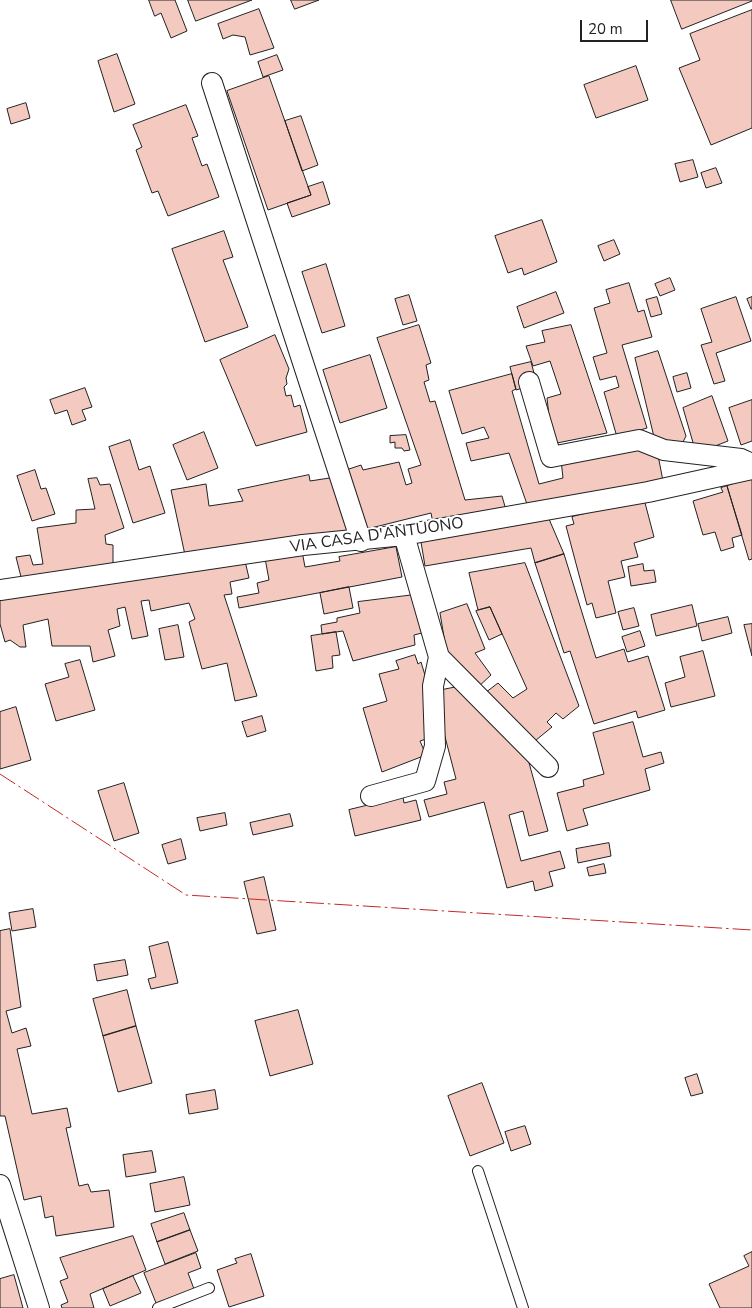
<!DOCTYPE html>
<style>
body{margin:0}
#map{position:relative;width:752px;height:1308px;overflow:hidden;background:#fff;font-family:"Nunito Sans",sans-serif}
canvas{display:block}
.scale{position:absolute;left:580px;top:20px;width:68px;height:22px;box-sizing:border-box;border:2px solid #222;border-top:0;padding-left:6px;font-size:15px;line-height:18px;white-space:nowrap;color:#222;-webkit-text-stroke:4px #fff;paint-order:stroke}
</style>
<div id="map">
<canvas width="752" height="1308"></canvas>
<div class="scale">20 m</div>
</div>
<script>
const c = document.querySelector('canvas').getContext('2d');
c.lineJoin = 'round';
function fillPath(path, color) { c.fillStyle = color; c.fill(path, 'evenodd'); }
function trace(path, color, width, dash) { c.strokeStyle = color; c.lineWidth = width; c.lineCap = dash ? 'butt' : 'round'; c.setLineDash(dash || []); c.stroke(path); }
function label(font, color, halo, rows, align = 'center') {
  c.font = font + ' "Nunito Sans",sans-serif'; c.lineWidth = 4; c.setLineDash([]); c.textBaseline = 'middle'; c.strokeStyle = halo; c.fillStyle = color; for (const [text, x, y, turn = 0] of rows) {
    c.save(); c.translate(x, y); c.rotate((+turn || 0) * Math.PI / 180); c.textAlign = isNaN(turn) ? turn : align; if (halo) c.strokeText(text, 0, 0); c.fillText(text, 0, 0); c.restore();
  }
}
const building = new Path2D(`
 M149,0H175L187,31L171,38L161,13L155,16Z
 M188,0H252L196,21Z
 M291,0H319L295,9Z
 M671,0H752V1L682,29Z
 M259,9L274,48L250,55L245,37L233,35L223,39L218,24Z
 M752,10V128L711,145L679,68L700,60L690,34Z
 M117,54L135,104L114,112L98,61Z
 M277,55L283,70L263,77L258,62Z
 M636,66L648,100L596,118L584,85Z
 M269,76L311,195L268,210L227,91Z
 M26,103L30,118L11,124L7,109Z
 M186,105L198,136L192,138L202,166L207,164L219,197L168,216L158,191L152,193L136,150L142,147L133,125Z
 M301,116L318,165L302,171L285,121Z
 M693,160L698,177L680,182L675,164Z
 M716,168L722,183L706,188L701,173Z
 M323,182L330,204L292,217L287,203L311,195L308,187Z
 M542,220L557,262L524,275L522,268L508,273L495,236Z
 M224,231L233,257L223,260L248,327L205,342L172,249Z
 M614,240L620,254L604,261L598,246Z
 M326,264L345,326L322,333L302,272Z
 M670,278L675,290L660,296L655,284Z
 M629,283L638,312L644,310L652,337L622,345L647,428L617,437L604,392L619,387L616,376L600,380L593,357L607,353L594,308L610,303L606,290Z
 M556,292L564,313L524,328L517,307Z
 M409,295L417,321L403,325L395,299Z
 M657,297L662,314L651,317L646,300Z
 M736,297L751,341L716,353L725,381L714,384L701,345L712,342L701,309Z
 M752,297V309H751L747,299Z
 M419,325L431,363L426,365L429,380L424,382L430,402L435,401L465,500L502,496L506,510L433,523L431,513L363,530L346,470L361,465L363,470L399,462L406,485L412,483L408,469L421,465L377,338Z
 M571,325L607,433L552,444L547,398L561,394L550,361L533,366L526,346L545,342L542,331Z
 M275,335L289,369L286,378L287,384L284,387L286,396L291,395L294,407L300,405L307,432L256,446L220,360Z
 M658,351L686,436L683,442L661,444L654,437L635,358Z
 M370,355L387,408L340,423L323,370Z
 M531,362L537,384L516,390L510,367Z
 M687,373L691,388L677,392L673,377Z
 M512,374L516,389L512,391L539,484L563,478L561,460L646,446L658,455L663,481L528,507L509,453L471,461L466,443L489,438L484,427L462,434L449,391Z
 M85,388L92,407L82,410L86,420L72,425L67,410L55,414L50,400Z
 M712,396L728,441L710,448L694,446L683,408Z
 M752,400V441L741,445L729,408Z
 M204,432L218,468L187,480L173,445Z
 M406,435L410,450L404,451L402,448H395V442L390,443V436Z
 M130,440L139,470L150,466L165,513L133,523L109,447Z
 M35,470L41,489L46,488L55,514L32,521L17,476Z
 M309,475L310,481L336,477L352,530L185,555L171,490L206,484L209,506L243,501L238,490Z
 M97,478L100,485L110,484L124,528L105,535L106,544L113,545V566L22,581L16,557L30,555L33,565L43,564L37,528L76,523V510L95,509L88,479Z
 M752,478V559L749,560L727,486Z
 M727,486L742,535L732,538L734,547L721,551L715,532L703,535L693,501L723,492L721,488Z
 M644,499L654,537L634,543L638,557L621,561L625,577L608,581L616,613L596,618L592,603L587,605L566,526L574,524L572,517Z
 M549,519L564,554L535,563L531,548L425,566L421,542Z
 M396,547L402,577L239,608L237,597L259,593L257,583L269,580L265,558L302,551L305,567L340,561L339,557Z
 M564,554L596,658L624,649L628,662L648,656L665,710L638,718L636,711L594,724L570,651L564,653L535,563Z
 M245,561L249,578L230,582L232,594L224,595L257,696L235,701L227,663L202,669L189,622L195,619L189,603L151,611L149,600L141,601L148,636L132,639L125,607L117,609L120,626L108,630L115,656L93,662L90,646H52L48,619L23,625L26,647H20L10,640L5,642L0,624V600Z
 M525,563L579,706L563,719L556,713L547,722L552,727L530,745L485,693L498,683L513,698L527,689L490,607L478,610L469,573Z
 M643,564L644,571L654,570L656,582L631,586L628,567Z
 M349,587L353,608L324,614L320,593Z
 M414,595L422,633L414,635L415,645L353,661L343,631L322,634L321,625L337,622V618L360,613L358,602Z
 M467,604L485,649L475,653L491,675L477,688L460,677L446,649L440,613Z
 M692,605L697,626L656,636L651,615Z
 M490,607L502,634L489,640L476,611Z
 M634,608L639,626L623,630L618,612Z
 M728,617L732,633L702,641L698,624Z
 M752,624V656L744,625Z
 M178,625L184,657L165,660L159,629Z
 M640,631L645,646L627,652L622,637Z
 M336,632L340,655L332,656L333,668L316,671L311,636Z
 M703,651L715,696L671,707L665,683L685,677L680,657Z
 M415,655L418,664L421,662L431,695L426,739L420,741L426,755L382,772L363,708L387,701L379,674L399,669L396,661Z
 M80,660L95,710L56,721L45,684L69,677L65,664Z
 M462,686L526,752L548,831L529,836L523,811L509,815L521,861L560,851L565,868L549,872L553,886L535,891L533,881L507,888L484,802L429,817L424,800L447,794L444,782L456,779L437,706V691Z
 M16,707L31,760L0,769V712Z
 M262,716L266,731L247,737L242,722Z
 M633,722L643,757L661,752L664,763L645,769L650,790L583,809L588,825L567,831L557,793L584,786L583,780L604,774L593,733Z
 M124,783L139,833L114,841L98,791Z
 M403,797L404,803L416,800L421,820L355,836L349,810Z
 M225,813L227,825L200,831L197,818Z
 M290,814L293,826L253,835L250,823Z
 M181,839L186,859L168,864L162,845Z
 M609,843L611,856L578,863L576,849Z
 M604,864L606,873L589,876L587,868Z
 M264,877L276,930L257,934L244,882Z
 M33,909L36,927L12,931L9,913Z
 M10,929L21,1007L6,1011L12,1033L26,1028L31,1046L17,1049L32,1114L67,1108L71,1127L66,1128L79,1186L88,1184L91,1192L109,1190L114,1227L56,1236L53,1216L45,1218L41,1196L24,1200L5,1116H0V931Z
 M168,942L178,983L151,989L148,979L156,977L149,947Z
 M125,960L128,975L97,981L94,965Z
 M127,990L136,1026L103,1036L93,999Z
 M298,1010L313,1064L270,1076L255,1021Z
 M136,1026L152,1083L118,1092L103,1036Z
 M697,1074L703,1093L691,1096L685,1078Z
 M482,1083L504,1143L470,1156L448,1096Z
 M215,1090L218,1109L189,1114L186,1095Z
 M525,1126L531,1144L511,1151L505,1132Z
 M152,1151L156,1172L126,1177L123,1155Z
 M184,1177L190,1205L155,1212L150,1184Z
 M184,1213L190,1230L157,1242L151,1224Z
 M190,1230L198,1251L165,1264L157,1242Z
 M133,1236L146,1270L90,1294L94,1308H62L61,1305L68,1302L60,1281L68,1278L60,1258Z
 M752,1252V1308H720L709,1284L749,1266L744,1256Z
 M196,1253L201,1268L188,1273L194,1289L156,1303L144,1273Z
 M251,1254L264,1296L229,1307L217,1270L237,1263L235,1259Z
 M14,1275L23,1308H0V1279Z
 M133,1276L141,1293L110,1306L103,1289Z`);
const lane = new Path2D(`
 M478,1171L523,1308
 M158,1308L209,1288`);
const street = new Path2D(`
 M212,83L361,541
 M529,382L551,457L639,440L664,450L741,459L752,464
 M404,535L439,657L548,767
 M0,590L303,545L404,535L648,492L752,469
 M371,796L425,781L435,746L433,686L439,657
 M0,1185L39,1308`);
const power = new Path2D(`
 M0,774L186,895L752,930`);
const streetNames = [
 ["VIA CASA D'ANTUONO",377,536,-8]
];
fillPath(building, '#f3c9c0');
trace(building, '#222', 1);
trace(lane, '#222', 12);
trace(street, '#222', 22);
trace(lane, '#fff', 10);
trace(street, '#fff', 20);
trace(power, '#c62828', 1, [18, 4, 2.5, 4]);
label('16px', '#222', '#fff', streetNames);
</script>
